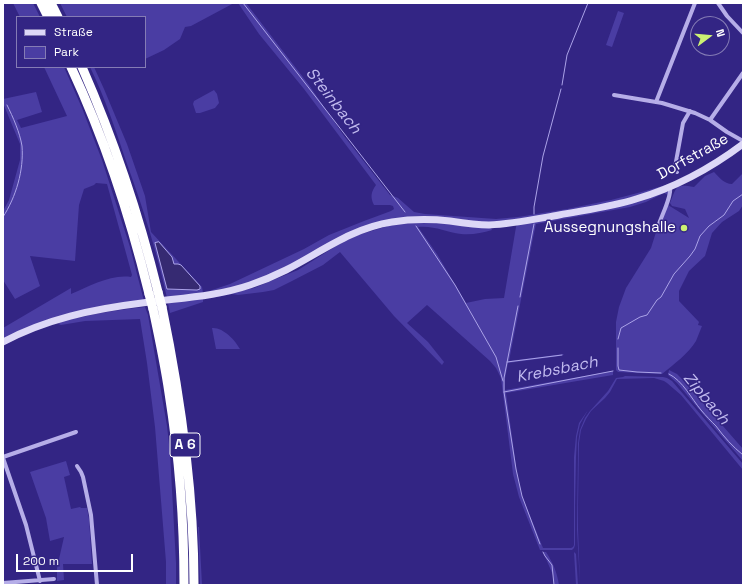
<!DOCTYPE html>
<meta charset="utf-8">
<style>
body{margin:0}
#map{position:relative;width:746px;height:588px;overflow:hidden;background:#332584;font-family:"Space Grotesk",sans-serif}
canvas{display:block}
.frame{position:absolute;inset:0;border:4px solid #fff;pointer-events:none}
.legend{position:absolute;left:16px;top:16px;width:130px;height:52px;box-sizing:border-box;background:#332584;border:1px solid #857cb5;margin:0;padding:5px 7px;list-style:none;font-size:12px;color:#fff}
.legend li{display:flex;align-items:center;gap:8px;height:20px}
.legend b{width:20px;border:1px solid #857cb5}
.north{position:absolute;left:690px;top:16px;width:40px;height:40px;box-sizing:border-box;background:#332584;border:1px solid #857cb5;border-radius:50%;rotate:74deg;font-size:11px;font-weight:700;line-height:16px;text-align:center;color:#fff}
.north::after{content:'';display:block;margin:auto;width:14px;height:18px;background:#ccf173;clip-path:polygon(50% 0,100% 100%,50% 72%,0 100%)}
.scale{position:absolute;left:16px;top:554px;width:117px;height:18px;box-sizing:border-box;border:2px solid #fff;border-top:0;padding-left:5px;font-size:12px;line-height:14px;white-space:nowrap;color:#fff;-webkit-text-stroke:3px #332584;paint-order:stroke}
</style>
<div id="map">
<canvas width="746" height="588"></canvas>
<div class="frame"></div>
<ul class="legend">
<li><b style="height:5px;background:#ddd8f7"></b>Straße</li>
<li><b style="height:11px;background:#4a3da3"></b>Park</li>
</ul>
<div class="north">N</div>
<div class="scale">200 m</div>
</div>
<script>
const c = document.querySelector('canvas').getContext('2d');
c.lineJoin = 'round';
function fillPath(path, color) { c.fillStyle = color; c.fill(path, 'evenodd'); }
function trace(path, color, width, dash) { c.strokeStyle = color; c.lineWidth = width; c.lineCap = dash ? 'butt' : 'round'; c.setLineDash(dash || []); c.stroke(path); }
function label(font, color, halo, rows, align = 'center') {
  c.font = font + ' "Space Grotesk",sans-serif'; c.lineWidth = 3; c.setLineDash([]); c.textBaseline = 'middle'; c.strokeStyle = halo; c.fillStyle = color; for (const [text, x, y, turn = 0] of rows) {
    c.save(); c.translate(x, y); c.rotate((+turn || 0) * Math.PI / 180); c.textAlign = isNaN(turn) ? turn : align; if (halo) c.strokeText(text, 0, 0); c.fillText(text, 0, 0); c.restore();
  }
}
const green = new Path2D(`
 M13,3H33L40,17H20Z
 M60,3H234L191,26L185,27L180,39L164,50L145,59V17H67Z
 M238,3H246L309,85L344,136L390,195L398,198L414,212L425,214L496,219L518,217L567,209L611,200L645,191L669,184H672L607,206L485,224L433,219L370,227L296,264L241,286L209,291L230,284L304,249L329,235L364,221L391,211L394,209L393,206L390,205H374C370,197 371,192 376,185L304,89L259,34Z
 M618,11L624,13L612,47L606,45Z
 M44,67H64L82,108L102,160L130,247L144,301L106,305L5,339L3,337V328L71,288V294C90,286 111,274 131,277L132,275L107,184L96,183L94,185L84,189L79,205L75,261L30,256L40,286L15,299L3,280V211L9,200L20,160V144L3,103V99L36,92L42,112L17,120L21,128L67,116Z
 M90,67H94L104,89L127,144L145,196L151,232L202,287L203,293L167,298C157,252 143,208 127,164C116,131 105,98 90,67Z
 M214,90L217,94L219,103L215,108L200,113H196L193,104L194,101Z
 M714,172C719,177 724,184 732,184L743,173V205L739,211L722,222L712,233L705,256L689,271L679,291V301L699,322L698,325L702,326C700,331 698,336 696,341C688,354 674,364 662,374L618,372L616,370V322L619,307L626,288L651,248L657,229L668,205L689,218L685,209L672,206L670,203C677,186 675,184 694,187L705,176Z
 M667,191L669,193L668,195L664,193L646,202L630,207L536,224L533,238L509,361L564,354L563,355L560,356L508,363L505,379V390L613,371V375L506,393L517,473L522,496L543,548H571L573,547L574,545V457L576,436L579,423L588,410L580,424L577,437L576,457L575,506V545L574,548L572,550H540L519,497L513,474L501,378L496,368L490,361L435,312L427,305L407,323L428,342L444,362L442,365L394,316L340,252L323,265L292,281L274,290L263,292L238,295L232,294L211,298V297L254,288L273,280L298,270L336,246L358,235L388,226L402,223L431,222L491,228L492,230C482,233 472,235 461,234C446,232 433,225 418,227L437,254L466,303L485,299L504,298L516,227L517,224Z
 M203,299V302L170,313L168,303Z
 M145,307L148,315L167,426L170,453L176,563V585H166V562L155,427L147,363L140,319L85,321L61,325L58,324C64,319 74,318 82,317C103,312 124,309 145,307Z
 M212,328C223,327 235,340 240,349H216Z
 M669,370L677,374L682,379L743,449V461L713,426L677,383L668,375Z
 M625,376L663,377L667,378L672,381L743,464V470L681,395L667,383L664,381L654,378L617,379L610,392L605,398L591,411L586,419L581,430L579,443L578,505V528L580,585L577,529L578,456V443L580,430L585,418L590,411L608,391L616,378L623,377Z
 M66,461L70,475L64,477L71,509L80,507L81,508H87L89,519L92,564H63L64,580L57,581V568L64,537L50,541L46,518L30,472Z
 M198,527H199L202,585H200Z
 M543,552H546C553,563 557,572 559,585H554L553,575Z
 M574,552L576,554L578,585H576Z`);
const water = new Path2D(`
 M159,242L172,257L174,264H178L181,265L200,286V289L197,290L167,289L155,243Z`);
const stream = new Path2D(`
 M243,3L405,212
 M562,85L567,55L588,3
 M534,214V207L543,156L561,89
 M3,217C16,197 24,170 22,146C20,133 13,117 7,105
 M416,226L455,285L496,357L503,381
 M520,297L534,224
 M518,306L504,378V392L516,469L522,496L540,544
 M618,339L621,328L640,317L647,315L657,300L661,297L674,274L690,256L695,249L700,236L709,226L724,215L733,201L743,194
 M618,348V366L619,370L637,372L661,373
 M507,362L562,355
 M669,374C683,381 691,398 701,410C706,416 711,421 716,426C724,437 733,447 743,455
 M504,392L613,371
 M543,552L545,556L552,565L554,585`);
const street = new Path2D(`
 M718,3L727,16L743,33
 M614,95L662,103L695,113L710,120L727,132L743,141
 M656,102L695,3
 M710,120L743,73
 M677,172L675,169V167L683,123L690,111
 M657,230C660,218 672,197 670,187
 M3,457L76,432
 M3,458L26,525L40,581
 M77,466L81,472L83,477L91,515L97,585
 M3,583L54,579`);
const secondary = new Path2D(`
 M3,342C46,319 93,309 142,303C178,298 215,297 250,285C262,281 274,276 286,270C321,252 352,228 392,222C411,219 431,219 450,221C463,223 476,225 489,225C513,224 536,219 559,215C585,210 611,207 636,199C674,188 711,168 743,144`);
const highway = new Path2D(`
 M41,3L48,17
 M51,3L58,17
 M71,67C105,140 130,216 149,294
 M82,67C114,140 139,215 158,292
 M162,307C181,399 194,491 194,585
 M153,309C159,337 165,365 169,393C179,456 184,521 184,585`);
const highwayBridge = new Path2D(`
 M158,292L162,307
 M149,294L153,309`);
const markers = [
 [684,228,4,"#ccf173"]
];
const shields = [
 [185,445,30]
];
const shieldNames = [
 ["A 6",185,445]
];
const streetNames = [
 ["Dorfstraße",693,157,-29]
];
const poiNames = [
 ["Aussegnungshalle",676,228]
];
const waterNames = [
 ["Steinbach",333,101,52],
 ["Krebsbach",557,370,-11],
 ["Zipbach",706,399,50]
];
fillPath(green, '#4a3da3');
fillPath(water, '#362a72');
trace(water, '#aba3e8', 1);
trace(stream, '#aba3e8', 1);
trace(street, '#b6aee8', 4);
trace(secondary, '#ddd8f7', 7);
trace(highway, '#fff', 9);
trace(highwayBridge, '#fff', 9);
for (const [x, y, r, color] of markers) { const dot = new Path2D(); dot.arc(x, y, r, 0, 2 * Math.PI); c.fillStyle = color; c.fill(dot); trace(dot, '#332584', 1.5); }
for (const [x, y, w] of shields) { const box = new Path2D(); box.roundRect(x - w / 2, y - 12, w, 24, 3); c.fillStyle = '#332584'; c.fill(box); trace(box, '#fff', 1); }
label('bold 14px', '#fff', null, shieldNames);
label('15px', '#fff', '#332584', streetNames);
label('15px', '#fff', '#332584', poiNames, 'right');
label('italic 16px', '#c1baef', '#332584', waterNames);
</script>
